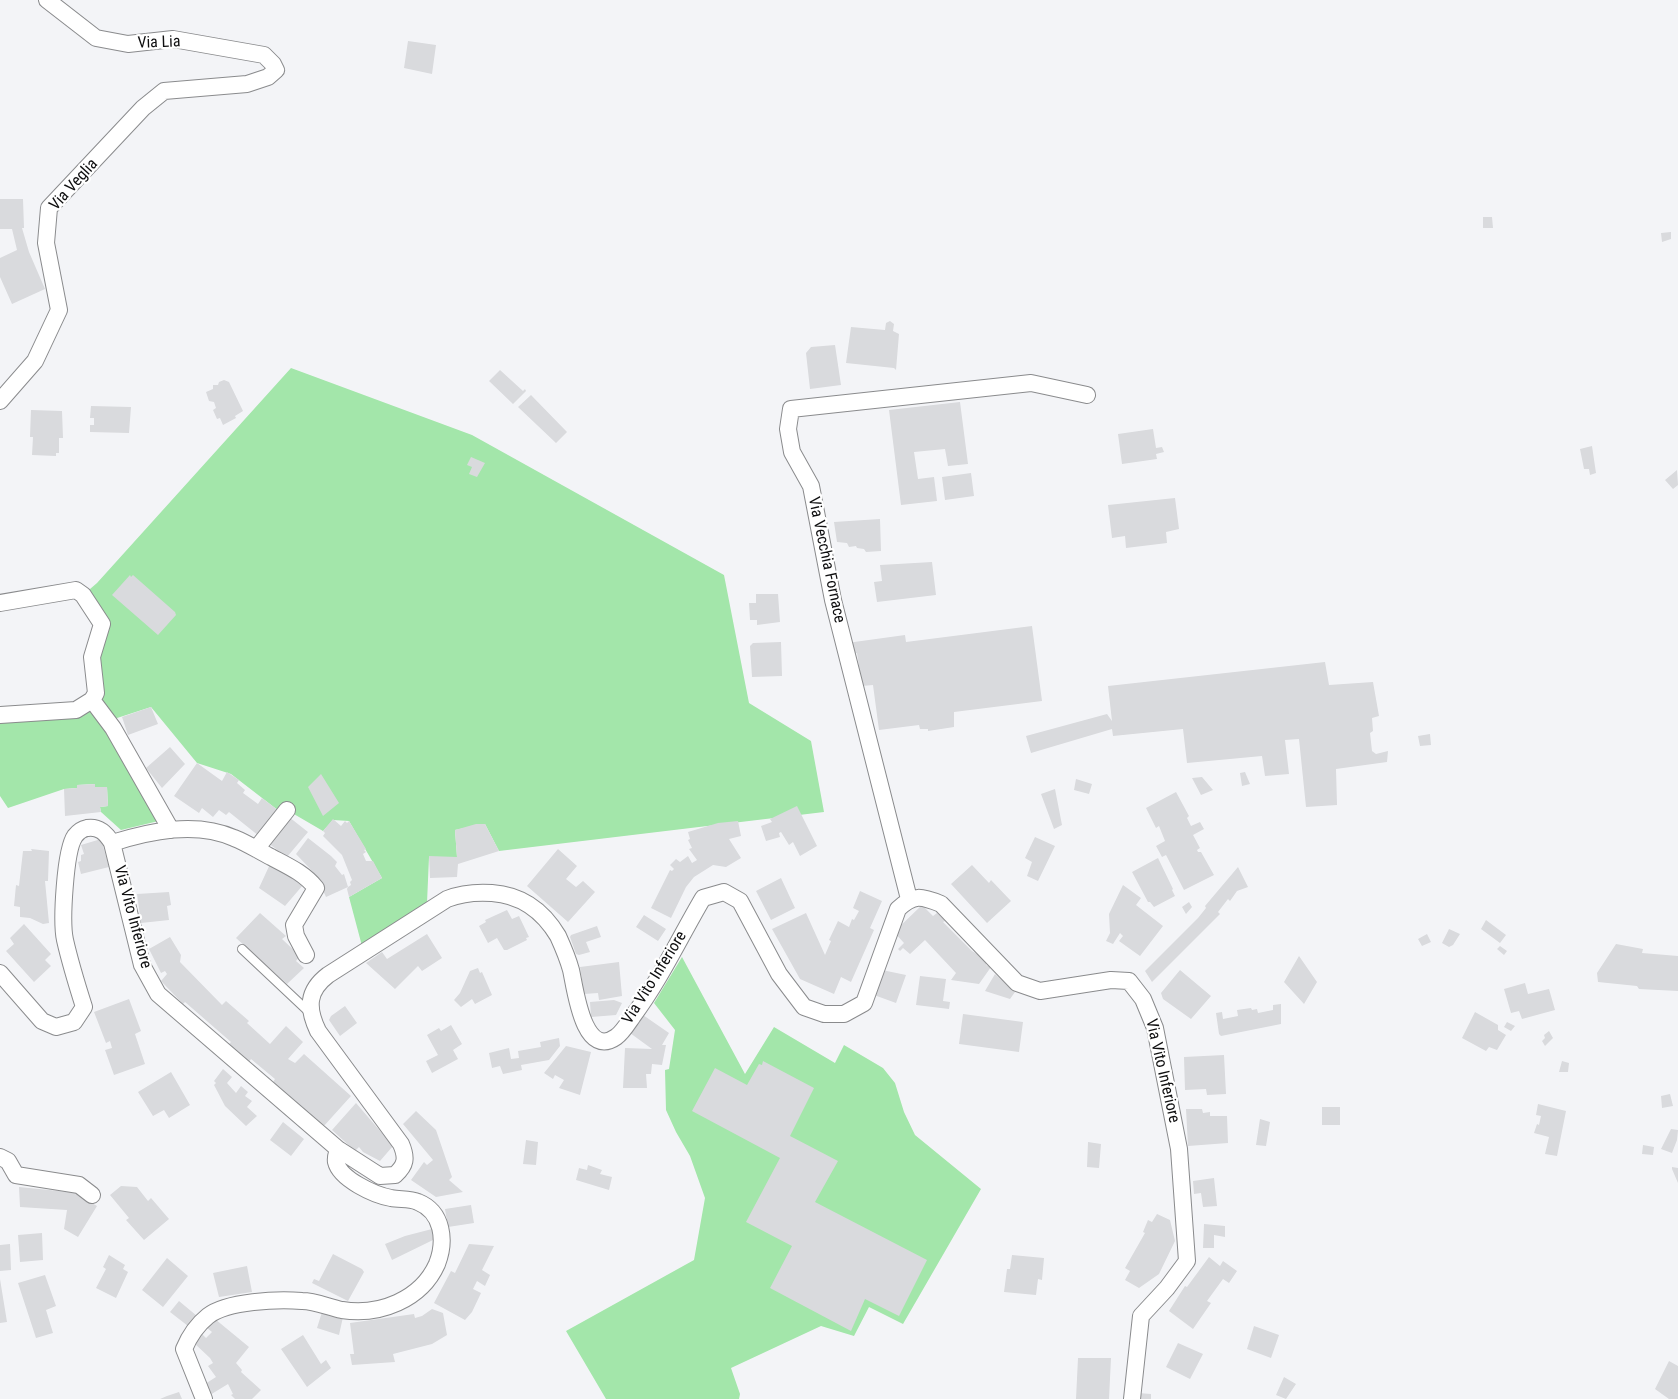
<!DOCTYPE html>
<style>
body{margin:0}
canvas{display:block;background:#f3f4f7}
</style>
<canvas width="1678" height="1399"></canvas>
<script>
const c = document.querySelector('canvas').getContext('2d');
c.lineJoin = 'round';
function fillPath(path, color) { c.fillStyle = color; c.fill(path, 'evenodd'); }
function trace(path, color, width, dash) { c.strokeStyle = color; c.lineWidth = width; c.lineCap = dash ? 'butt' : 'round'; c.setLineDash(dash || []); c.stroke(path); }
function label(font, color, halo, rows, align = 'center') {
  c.font = font + ' "Roboto Condensed",sans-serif'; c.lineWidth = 4.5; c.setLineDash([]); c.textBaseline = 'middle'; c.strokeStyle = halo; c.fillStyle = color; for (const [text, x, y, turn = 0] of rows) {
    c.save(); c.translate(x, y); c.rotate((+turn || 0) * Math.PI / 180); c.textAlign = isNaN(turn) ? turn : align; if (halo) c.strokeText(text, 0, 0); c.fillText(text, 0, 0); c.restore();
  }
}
const green = new Path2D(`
 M291,368L472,435L724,575L749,703L811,741L824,812L499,851L485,824L455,830L457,857H429L427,903L362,946L349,897L382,878L349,821L333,820L323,831L287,810L279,811L231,774L197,763L151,707L114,719L167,819L121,830L101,812L100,807L108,806L107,787H95V784L77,785V788L64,789L8,808L0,796V723L76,710L92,700L102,624L83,595L97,583Z
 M682,957L745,1074L774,1027L835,1063L844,1045L883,1068L895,1083L904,1112L915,1135L981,1189L903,1324L869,1307L854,1336L821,1326L731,1368L740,1394L739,1399H606L566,1331L694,1260L705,1198L690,1156L676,1132L666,1110L665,1070L669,1069L675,1030L654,1003Z`);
const building = new Path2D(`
 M408,41L436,45L432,74L404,68Z
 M0,199H23L24,228H22L29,252L45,289L12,304L0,277V258L17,250L12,229H0Z
 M1483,217H1492L1493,228H1483Z
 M1671,232V239L1662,242L1661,233Z
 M890,321L894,324L893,331L899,334L896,370L894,368L846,363L851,327L885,330L886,323Z
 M835,345L841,385L810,389L806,353L811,347Z
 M500,370L523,391L525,389L526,391L513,404L489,381Z
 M224,380L229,382L243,411L235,416L236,418L223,425L220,418L217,419L213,410L216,408L214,402L209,401L206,392L213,389V385H218L219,382Z
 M531,395L567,432L556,443L518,407Z
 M960,402L968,464L948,466L945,449L914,452L918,479L934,477L937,501L901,505L889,410Z
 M91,406L131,407L129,433L90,432V425H94V418H90Z
 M31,410L62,411L63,438H59V453H56V456L32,455L33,437H30Z
 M1153,429L1156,448L1162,447L1164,452L1156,454L1157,459L1122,464L1118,434Z
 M1592,446L1596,473L1590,475L1589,469H1584L1580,449Z
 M471,457L485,463L477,477L469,474L472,467L467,465Z
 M1677,470L1678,485L1673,489L1665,480Z
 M971,473L974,496L945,500L942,477Z
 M1175,498L1179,529L1166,532L1167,543L1126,548L1125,536L1112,538L1108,505Z
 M880,519L881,551L866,552L864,549L857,548L856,546L849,547L847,543L837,542L834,522Z
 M932,562L936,595L877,602L874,582L882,581L880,565Z
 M130,575L131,577L133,575L175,612L176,615L158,635L112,595Z
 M756,594H778L780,622L757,625V620H750L749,603H756Z
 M1032,626L1042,701L954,712V727L928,731V729H920L919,725L879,730L873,685L862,686L857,653L850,655L847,643L905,635L906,642Z
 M781,642L782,676L752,677L750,646L753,643Z
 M1325,662L1329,685L1373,682L1379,716L1372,718L1373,731L1370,733L1372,751L1376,754L1388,751L1387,762L1336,769L1337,805L1306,807L1299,739L1285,740L1289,774L1265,776L1262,756L1187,763L1183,729L1113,736L1112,729L1031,753L1026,736L1107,714L1112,721L1108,686Z
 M151,707L158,724L128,735L122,717Z
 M1430,734L1431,745L1420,746L1418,736Z
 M170,747L185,764L162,788L146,768Z
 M197,763L222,781L227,772L239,780L237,783L245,790L243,793L258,804L262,798L279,811L259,836L229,812L226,815L219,810L213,817L202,808L199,813L174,796Z
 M1245,772L1250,784L1242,786L1240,773Z
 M321,774L339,803L323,816L308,787Z
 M1202,777L1213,790L1201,795L1192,778Z
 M1076,779L1092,784L1089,794L1074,790Z
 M95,784V787H107L108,806L100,807L101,812L65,816L64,789L77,788V785Z
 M1055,789L1062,825L1054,829L1041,794Z
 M1176,792L1189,816L1187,818L1191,826L1200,822L1204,829L1193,835L1200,848L1197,850L1198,852H1201L1214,875L1184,890L1166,855L1162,857L1156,846L1165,841L1159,826L1156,828L1146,808Z
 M797,806L817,846L800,856L793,842L789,845L781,832L779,833L780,837L766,841L761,826L772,822L770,819Z
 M289,817L308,832L287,857L268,843Z
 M333,819L341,826L345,821L347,823L349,821L366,849L364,850L366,852L363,854L366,861H373L382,878L349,897L347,889L348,887L326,897L316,875L296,854L308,838L331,856L337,862L335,866L342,875L344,874L348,887L351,885L350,882L352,880L342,855L323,836L325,833L323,831Z
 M738,821L741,836L729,839L741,858L726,867L713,865L694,877L686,887L671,918L651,908L670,870L672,871L674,869L670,865L676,859L680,862L688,856L692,863L697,860L689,849L692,848L688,840L690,839L688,832L718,823Z
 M476,824H485L499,851L458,864L457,877L430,878L429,856L457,857L455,830Z
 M1035,837L1055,846L1038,881L1027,876L1032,862L1025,858Z
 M101,839L109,867L81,874L78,862L81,861V855L84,854L81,845Z
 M31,849L49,851L48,881H45L49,923L43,924L30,918L20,917V907L14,906L16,885L19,886L23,851H32Z
 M558,849L577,866L566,879L576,887L583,881L595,892L568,922L527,886Z
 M1158,858L1173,889L1172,890L1175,896L1154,907L1150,902H1148L1132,872Z
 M271,862L303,885L285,906L259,888Z
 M972,865L989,883L991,880L1011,901L987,923L951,884Z
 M1238,867L1248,887L1237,891L1230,901L1228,899L1218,912L1220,914L1152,982L1145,971L1198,918L1206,908L1205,906Z
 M781,878L795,908L771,920L756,891Z
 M1123,885L1141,898L1136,905L1163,926L1140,956L1119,941L1123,936L1120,933L1113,944L1106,941L1110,933L1109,914Z
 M860,891L882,901L870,928L874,930L851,982L841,977L834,994L800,979L772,929L806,913L825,955L831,941L829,940L838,921L849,927L852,919L854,920L859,911L853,908Z
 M169,892L171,905L167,906L169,920L141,923L137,894Z
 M1189,902L1192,907L1186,914L1182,907Z
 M922,905L933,916L937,913L945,921L943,922L972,951L988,961L986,965L991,967L979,984L951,980L956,973L925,940L910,954L903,948L900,951L898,949L904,943L894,932Z
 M507,910L512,919L519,916L529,937L526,938L527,940L507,950H504L497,938L488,943L479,926L486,922L485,920Z
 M260,913L286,936L282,939L300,956L296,961L304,968L287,984L236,938Z
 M644,915L666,929L658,941L636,927Z
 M1486,920L1506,935L1500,943L1481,929Z
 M24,924L51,954L45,960L51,966L34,982L6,951L14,944L10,938Z
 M597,926L601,937L586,942L590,952L579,955L576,954L570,937L571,935Z
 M1449,929L1460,934L1453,945L1449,947L1442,943Z
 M427,934L442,958L422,971L418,966L395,989L366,963L382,952L387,959Z
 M1427,934L1431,942L1422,946L1418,939Z
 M170,937L181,955L180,962L222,1005L226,1001L249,1021L247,1023L270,1044L286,1026L303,1042L288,1059L295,1063L304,1054L351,1096L323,1127L273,1082L275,1079L251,1059L249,1062L229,1044L231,1042L185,1002L183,1004L161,981L167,974L165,971L161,973L149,949Z
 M1616,944L1643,949L1642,953L1678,956V991L1639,989L1637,986L1598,982L1597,973Z
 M1500,946L1507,951L1504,955L1497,949Z
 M1299,956L1317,982L1304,1004L1284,982Z
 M619,962L622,996L599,1000L598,993L584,994L580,967Z
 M478,968L480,973L482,972L492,995L475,1004L472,999L461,1007L454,1000L460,993L470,971Z
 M882,970L906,975L896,1003L874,995Z
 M1180,970L1211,996L1191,1019L1163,999L1161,993Z
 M995,974L1015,992L1010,999L985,991Z
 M920,976L946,979L943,1001L950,1002L949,1009L916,1005Z
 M1525,983L1528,994L1549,989L1555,1010L1522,1019L1519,1011L1511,1013L1504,989Z
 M129,999L141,1031L135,1034L145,1064L114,1075L105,1050L112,1048L110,1041L106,1043L94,1012Z
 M614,1000L622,1003L616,1015L591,1017L590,1002Z
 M1281,1004V1024L1221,1036L1219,1034L1216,1013L1222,1012L1223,1019L1238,1016L1237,1010L1251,1008L1252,1010L1257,1009L1258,1013L1273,1010V1005Z
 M345,1006L357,1023L340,1036L329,1020L331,1016Z
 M1475,1012L1498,1025V1030L1506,1035L1497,1050L1489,1047L1486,1051L1462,1038Z
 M963,1014L1023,1022L1019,1052L959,1044Z
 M643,1015L669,1033L662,1045H666L662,1065L652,1064L651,1074H646L647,1088H623L625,1048L652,1049L630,1033Z
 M1507,1022L1515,1026L1511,1031L1504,1027Z
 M451,1025L462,1044L453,1050L458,1059L432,1073L426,1061L438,1055L427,1035L439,1028L441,1031Z
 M1549,1031L1553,1038L1545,1046L1542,1041L1545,1038L1544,1035Z
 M559,1038L560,1046L549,1060L521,1065L522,1070L503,1074L500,1066L492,1068L489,1053L509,1048L511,1059L519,1058L518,1051L541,1047L540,1042Z
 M566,1046L591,1052L580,1095L559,1088L564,1080L555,1075L553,1079L544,1073Z
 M1224,1055L1226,1094L1207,1095L1206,1089L1185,1090L1184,1057Z
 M763,1061L814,1088L790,1136L838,1161L815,1202L927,1260L899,1316L865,1299L851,1331L770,1288L792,1246L746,1222L780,1158L692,1111L715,1068L747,1085L759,1064L762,1065Z
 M1562,1061L1569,1063L1568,1072H1559Z
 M223,1069L232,1077L227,1083L236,1093L241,1086L248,1092L245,1096L252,1101L247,1107L257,1116L246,1126L225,1106L214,1085L216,1083L214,1081Z
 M171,1072L190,1105L169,1118L164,1110L153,1116L138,1092Z
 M1670,1094L1673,1106L1662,1108L1661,1096Z
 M356,1103L393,1146L380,1161L363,1152L359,1147L355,1151L332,1130Z
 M1538,1104L1566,1111L1557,1156L1545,1154L1549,1137L1534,1133L1537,1124L1539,1125L1541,1116L1536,1115Z
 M1322,1107H1340V1125H1322Z
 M1186,1109H1202L1203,1113L1210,1112V1116H1227L1228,1143L1188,1146Z
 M416,1111L436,1130L452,1177L449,1180L463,1192L436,1197L411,1180L424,1162L427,1165L433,1160L403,1124Z
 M1260,1119L1270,1122L1266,1146L1256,1145Z
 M283,1122L304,1139L291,1156L270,1140Z
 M1671,1129L1678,1130L1677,1140L1672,1153L1661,1149Z
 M526,1140L538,1142L536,1165L523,1164Z
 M1088,1142L1101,1144L1099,1168L1087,1167Z
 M1643,1145L1654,1147L1653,1155L1642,1154Z
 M588,1165L602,1170L600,1174L612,1177L609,1190L576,1180L579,1168L587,1170Z
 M1672,1167L1678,1168V1183L1672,1169Z
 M1214,1178L1217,1206L1203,1207L1201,1193L1194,1194L1193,1181Z
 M121,1186L137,1187L148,1201L151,1198L169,1219L144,1240L126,1220L129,1218L110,1195Z
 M19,1187L69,1192L70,1190L97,1206L78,1237L64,1229L67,1210L20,1207Z
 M471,1205L474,1223L448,1227L445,1209Z
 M1157,1214L1170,1220L1175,1241L1159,1274L1139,1288L1125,1280L1130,1271L1125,1268L1145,1233L1143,1232L1148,1220L1152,1222Z
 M1204,1224L1225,1226V1237L1214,1235V1248H1203Z
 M432,1229L433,1240L392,1260L385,1244L405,1236Z
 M42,1233L43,1260L20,1262L18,1235Z
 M10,1244L11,1270L0,1271V1245Z
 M469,1244L494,1246L482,1270L490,1275L485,1286L477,1281L473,1289L481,1293L472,1312L465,1320L434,1303L451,1271L455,1273Z
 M333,1254L362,1269L364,1272L348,1301L312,1283L314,1279L319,1281Z
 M109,1255L125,1265L123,1269L128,1272L116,1298L96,1288L106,1269L103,1267Z
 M1012,1255L1044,1258L1042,1280L1038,1279L1036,1295L1004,1292L1007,1269H1010Z
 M1209,1257L1220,1266L1223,1261L1237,1271L1229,1283L1223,1279L1207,1301L1211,1303L1193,1329L1169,1311L1185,1286L1187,1287Z
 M167,1258L188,1276L163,1307L142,1290Z
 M247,1266L252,1292L219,1297L213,1273Z
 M45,1275L56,1306L46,1310L53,1333L36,1338L18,1283Z
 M0,1279L7,1322L0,1323Z
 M179,1301L197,1316L188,1326L170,1312Z
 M432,1309L443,1313L447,1335L432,1344L393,1354L395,1362L352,1365L350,1354H354L350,1323L414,1314L415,1318L422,1316Z
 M322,1312L343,1317L339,1335L317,1328Z
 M215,1319L249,1347L236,1363L242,1370L241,1372L261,1390L252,1399H235L231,1395L233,1394L228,1384L210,1395L205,1384L216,1377L208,1366L213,1363L210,1358L194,1343L202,1334L206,1338L212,1332L207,1328Z
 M1254,1326L1279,1335L1271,1358L1247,1349Z
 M303,1335L321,1364L326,1360L331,1368L307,1387L281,1349Z
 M1178,1343L1203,1354L1190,1379L1166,1367Z
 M1078,1358H1111L1109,1399H1076Z
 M1669,1361L1678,1366V1399H1669L1655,1389Z
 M1284,1377L1296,1384L1286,1399L1276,1395Z
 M179,1392L182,1399H160L167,1396Z
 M1138,1393L1151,1394V1399H1138Z`);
const service = new Path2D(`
 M242,949L310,1013`);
const minor = new Path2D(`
 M0,401L35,361L59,310L46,243L49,208L143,108L164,91L247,84L268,77L276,70L273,64L264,55L173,39L128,44L96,38L47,0
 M0,603L76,590L83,595L102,624L92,657L96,693L92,700L76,710L0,715
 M92,700L113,728L171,830
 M112,843C150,831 196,821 234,838C247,843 259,851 271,857C288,866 304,873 316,888L294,925L296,936L306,955
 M256,849L287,810
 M909,899L833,600L811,486L792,452L788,429L791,409L1031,383L1087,395
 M0,973L42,1021L56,1027L74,1022L84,1007C77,985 70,962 65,940C61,922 65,850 75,836C78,832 82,829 87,828C99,826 106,833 112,843L142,965L158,994L338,1149L380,1176L395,1175C406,1165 407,1158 401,1144L318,1031C307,1008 307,991 328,975L447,899C462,893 477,892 492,893C521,895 543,911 558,936C563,947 568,959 571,970C575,987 583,1060 616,1037C623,1032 628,1023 633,1016C660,980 680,937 703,898L724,892L740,901L779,974L804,1007L824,1014H844L864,1003L898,909C914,894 921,896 941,904L1017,983L1040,991L1111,980L1129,981L1143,999L1155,1028L1179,1149L1187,1261L1167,1288L1141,1316L1132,1399
 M0,1157L8,1161L16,1175L79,1185L92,1195
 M204,1399L184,1349C189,1337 198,1324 208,1316C227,1301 278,1299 302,1301C315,1301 328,1307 342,1310C379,1316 421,1300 437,1264C446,1241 443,1212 418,1202C409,1198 400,1200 391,1198C374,1195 340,1179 336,1162C335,1157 337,1153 338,1149`);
const streetNames = [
 ["Via Lia",159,43,-2],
 ["Via Veglia",74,185,-48],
 ["Via Vecchia Fornace",826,560,78],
 ["Via Vito Inferiore",132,917,75],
 ["Via Vito Inferiore",655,978,-58],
 ["Via Vito Inferiore",1162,1071,77]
];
fillPath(green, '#a3e6aa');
fillPath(building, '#d9dadd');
trace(service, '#8a8b8d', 10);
trace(minor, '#8a8b8d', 18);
trace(service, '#fff', 8);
trace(minor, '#fff', 16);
label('16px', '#0e0e0f', '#fff', streetNames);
</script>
